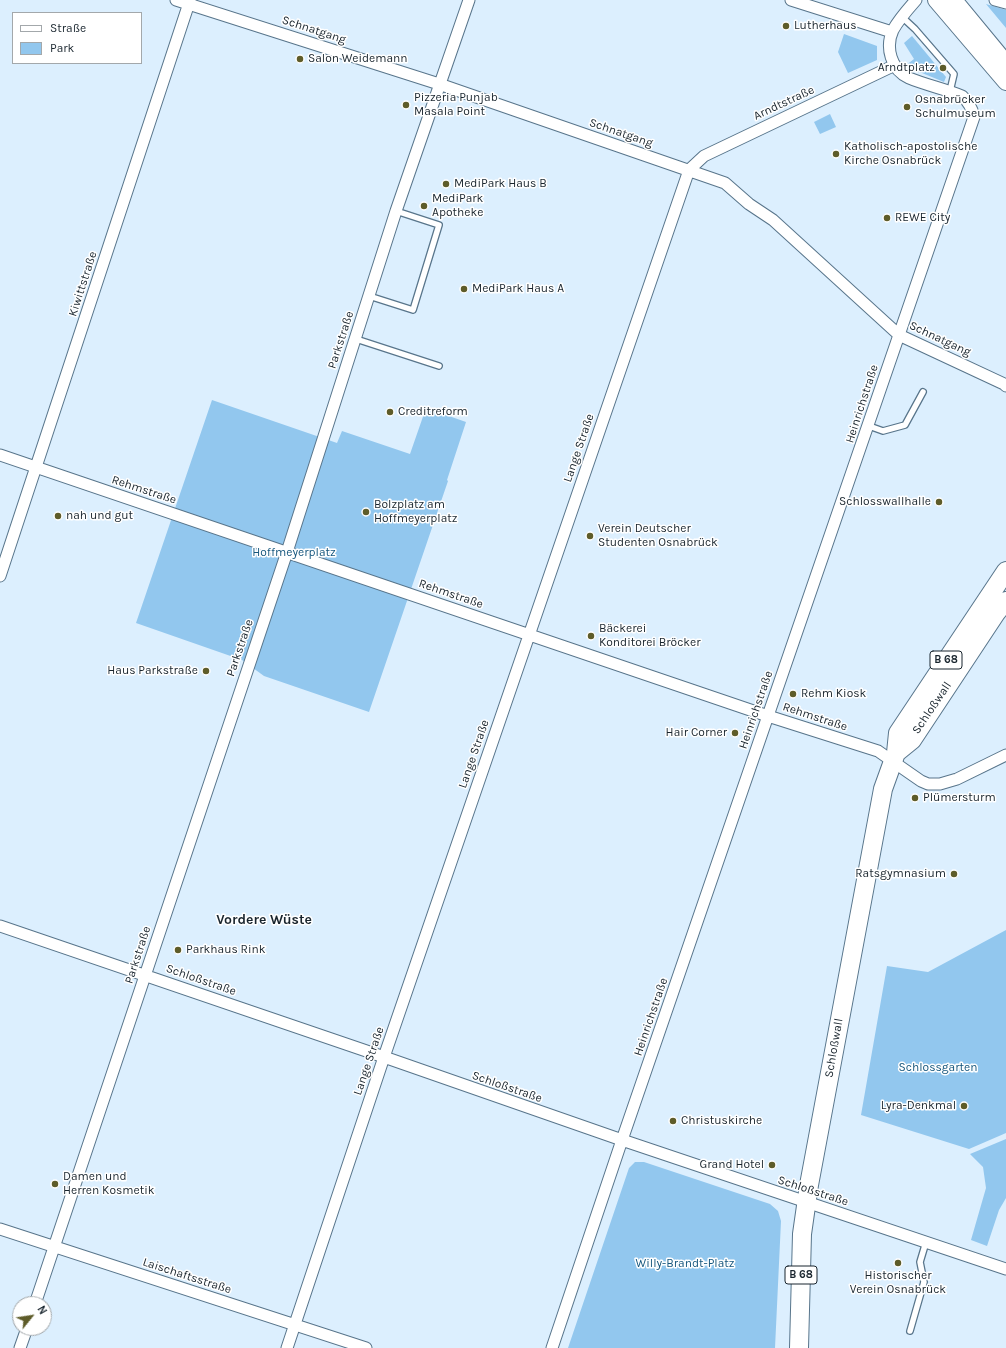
<!DOCTYPE html>
<meta charset="utf-8">
<style>
body{margin:0}
#map{position:relative;width:1006px;height:1348px;overflow:hidden;background:#dceffe;font-family:Karla,sans-serif}
canvas{display:block}
.legend{position:absolute;left:12px;top:12px;width:130px;height:52px;box-sizing:border-box;background:#fff;border:1px solid #a3a8ab;margin:0;padding:5px 7px;list-style:none;font-size:12px;color:#19252e}
.legend li{display:flex;align-items:center;gap:8px;height:20px}
.legend b{width:20px;border:1px solid #a3a8ab}
.north{position:absolute;left:12px;top:1296px;width:40px;height:40px;box-sizing:border-box;background:#fff;border:1px solid #a3a8ab;border-radius:50%;rotate:60deg;font-size:11px;font-weight:700;line-height:16px;text-align:center;color:#19252e}
.north::after{content:'';display:block;margin:auto;width:14px;height:18px;background:#5e5c29;clip-path:polygon(50% 0,100% 100%,50% 72%,0 100%)}
</style>
<div id="map">
<canvas width="1006" height="1348"></canvas>
<ul class="legend">
<li><b style="height:5px;background:#fff"></b>Straße</li>
<li><b style="height:11px;background:#92c7ee"></b>Park</li>
</ul>
<div class="north">N</div>
</div>
<script>
const c = document.querySelector('canvas').getContext('2d');
c.lineJoin = 'round';
function fillPath(path, color) { c.fillStyle = color; c.fill(path, 'evenodd'); }
function trace(path, color, width, dash) { c.strokeStyle = color; c.lineWidth = width; c.lineCap = dash ? 'butt' : 'round'; c.setLineDash(dash || []); c.stroke(path); }
function label(font, color, halo, rows, align = 'center') {
  c.font = font + ' Karla,sans-serif'; c.lineWidth = 3; c.setLineDash([]); c.textBaseline = 'middle'; c.strokeStyle = halo; c.fillStyle = color; for (const [text, x, y, turn = 0] of rows) {
    c.save(); c.translate(x, y); c.rotate((+turn || 0) * Math.PI / 180); c.textAlign = isNaN(turn) ? turn : align; if (halo) c.strokeText(text, 0, 0); c.fillText(text, 0, 0); c.restore();
  }
}
const green = new Path2D(`
 M986,4L1006,10V28Z
 M844,34L877,46V60L848,73L838,52Z
 M912,36L946,77L944,82L905,66L914,59L904,43Z
 M830,114L836,127L820,134L814,122Z
 M212,400L337,443L342,431L410,454L426,408L466,422L447,480L448,481L369,712L264,676L242,660L136,623Z
 M1006,930V1133L969,1149L861,1115L887,966L928,972Z
 M1006,1139V1198L999,1210L987,1246L971,1240L986,1188L983,1167L970,1154Z
 M635,1162H644L770,1204L778,1211L781,1221L775,1348H568L629,1168Z`);
const service = new Path2D(`
 M902,17L915,29L954,74L950,91
 M369,296L413,310L439,225L396,211
 M356,339L439,366
 M869,426L883,431L905,425L923,392
 M910,1331L924,1282L920,1262L926,1242`);
const minor = new Path2D(`
 M176,0L439,84L725,183L749,204L773,220L899,335L1004,384L1006,386
 M791,0L892,32
 M995,0L1006,3
 M0,455L768,716L878,751L908,772L921,781L928,784H940L957,779L1006,755
 M0,576L190,0
 M0,926L384,1057L622,1140L1006,1269
 M0,1229L366,1348
 M35,1304L287,552L396,211L469,0
 M20,1348L27,1328
 M287,1348L384,1057L689,170L704,156L895,65
 M552,1348L622,1140L974,117C972,108 969,102 962,96C945,89 926,85 909,78C891,70 885,47 893,30C899,19 908,9 916,0`);
const secondary = new Path2D(`
 M936,0L1006,82
 M954,0L1006,63`);
const primary = new Path2D(`
 M896,753L912,740L996,613L1006,601
 M799,1348L802,1234L809,1185L883,789L896,753L898,733L1006,571`);
const markers = [
 [786,26,4,"#5e5c29"],
 [300,59,4,"#5e5c29"],
 [943,68,4,"#5e5c29"],
 [406,105,4,"#5e5c29"],
 [907,107,4,"#5e5c29"],
 [836,154,4,"#5e5c29"],
 [446,184,4,"#5e5c29"],
 [424,206,4,"#5e5c29"],
 [887,218,4,"#5e5c29"],
 [464,289,4,"#5e5c29"],
 [390,412,4,"#5e5c29"],
 [939,502,4,"#5e5c29"],
 [366,512,4,"#5e5c29"],
 [58,516,4,"#5e5c29"],
 [590,536,4,"#5e5c29"],
 [591,636,4,"#5e5c29"],
 [206,671,4,"#5e5c29"],
 [793,694,4,"#5e5c29"],
 [735,733,4,"#5e5c29"],
 [915,798,4,"#5e5c29"],
 [954,874,4,"#5e5c29"],
 [178,950,4,"#5e5c29"],
 [964,1106,4,"#5e5c29"],
 [673,1121,4,"#5e5c29"],
 [772,1165,4,"#5e5c29"],
 [55,1184,4,"#5e5c29"],
 [898,1263,4,"#5e5c29"]
];
const shields = [
 [946,660,32],
 [801,1275,32]
];
const shieldNames = [
 ["B 68",946,660],
 ["B 68",801,1275]
];
const poiNames = [
 ["Lutherhaus",794,26],
 ["Salon Weidemann",308,59],
 ["Arndtplatz",935,68,"right"],
 ["Pizzeria Punjab",414,98],
 ["Masala Point",414,112],
 ["Osnabrücker",915,100],
 ["Schulmuseum",915,114],
 ["Katholisch-apostolische",844,147],
 ["Kirche Osnabrück",844,161],
 ["MediPark Haus B",454,184],
 ["MediPark",432,199],
 ["Apotheke",432,213],
 ["REWE City",895,218],
 ["MediPark Haus A",472,289],
 ["Creditreform",398,412],
 ["Schlosswallhalle",931,502,"right"],
 ["Bolzplatz am",374,505],
 ["Hoffmeyerplatz",374,519],
 ["nah und gut",66,516],
 ["Verein Deutscher",598,529],
 ["Studenten Osnabrück",598,543],
 ["Bäckerei",599,629],
 ["Konditorei Bröcker",599,643],
 ["Haus Parkstraße",198,671,"right"],
 ["Rehm Kiosk",801,694],
 ["Hair Corner",727,733,"right"],
 ["Plümersturm",923,798],
 ["Ratsgymnasium",946,874,"right"],
 ["Parkhaus Rink",186,950],
 ["Lyra-Denkmal",956,1106,"right"],
 ["Christuskirche",681,1121],
 ["Grand Hotel",764,1165,"right"],
 ["Damen und",63,1177],
 ["Herren Kosmetik",63,1191],
 ["Historischer",898,1276,"center"],
 ["Verein Osnabrück",898,1290,"center"]
];
const streetNames = [
 ["Schnatgang",314,30,18],
 ["Arndtstraße",784,103,-25],
 ["Schnatgang",621,133,19],
 ["Kiwittstraße",83,284,-72],
 ["Schnatgang",940,339,25],
 ["Parkstraße",341,340,-72],
 ["Heinrichstraße",862,404,-72],
 ["Lange Straße",579,448,-71],
 ["Rehmstraße",144,490,18],
 ["Rehmstraße",451,594,19],
 ["Parkstraße",240,648,-71],
 ["Schloßwall",932,708,-56],
 ["Heinrichstraße",756,710,-71],
 ["Rehmstraße",815,717,18],
 ["Lange Straße",474,754,-71],
 ["Parkstraße",138,955,-72],
 ["Schloßstraße",201,980,19],
 ["Heinrichstraße",651,1017,-71],
 ["Schloßwall",834,1048,-80],
 ["Lange Straße",369,1061,-71],
 ["Schloßstraße",507,1087,19],
 ["Schloßstraße",813,1191,18],
 ["Laischaftsstraße",187,1276,18]
];
const parkNames = [
 ["Hoffmeyerplatz",294,553],
 ["Schlossgarten",938,1068],
 ["Willy-Brandt-Platz",685,1264]
];
const quarterNames = [
 ["Vordere Wüste",264,920]
];
fillPath(green, '#92c7ee');
trace(service, '#58758b', 8);
trace(minor, '#58758b', 13);
trace(secondary, '#58758b', 18);
trace(primary, '#58758b', 20);
trace(service, '#fff', 5.5);
trace(minor, '#fff', 11);
trace(secondary, '#fff', 16);
trace(primary, '#fff', 18);
for (const [x, y, r, color] of markers) { const dot = new Path2D(); dot.arc(x, y, r, 0, 2 * Math.PI); c.fillStyle = color; c.fill(dot); trace(dot, '#fff', 1.5); }
for (const [x, y, w] of shields) { const box = new Path2D(); box.roundRect(x - w / 2, y - 9, w, 18, 3); c.fillStyle = '#fff'; c.fill(box); trace(box, '#19252e', 1); }
label('bold 11px', '#19252e', null, shieldNames);
label('12px', '#19252e', '#fff', poiNames, 'left');
label('12px', '#19252e', '#fff', streetNames);
label('12px', '#15567d', '#fff', parkNames);
label('bold 14px', '#19252e', '#fff', quarterNames);
</script>
